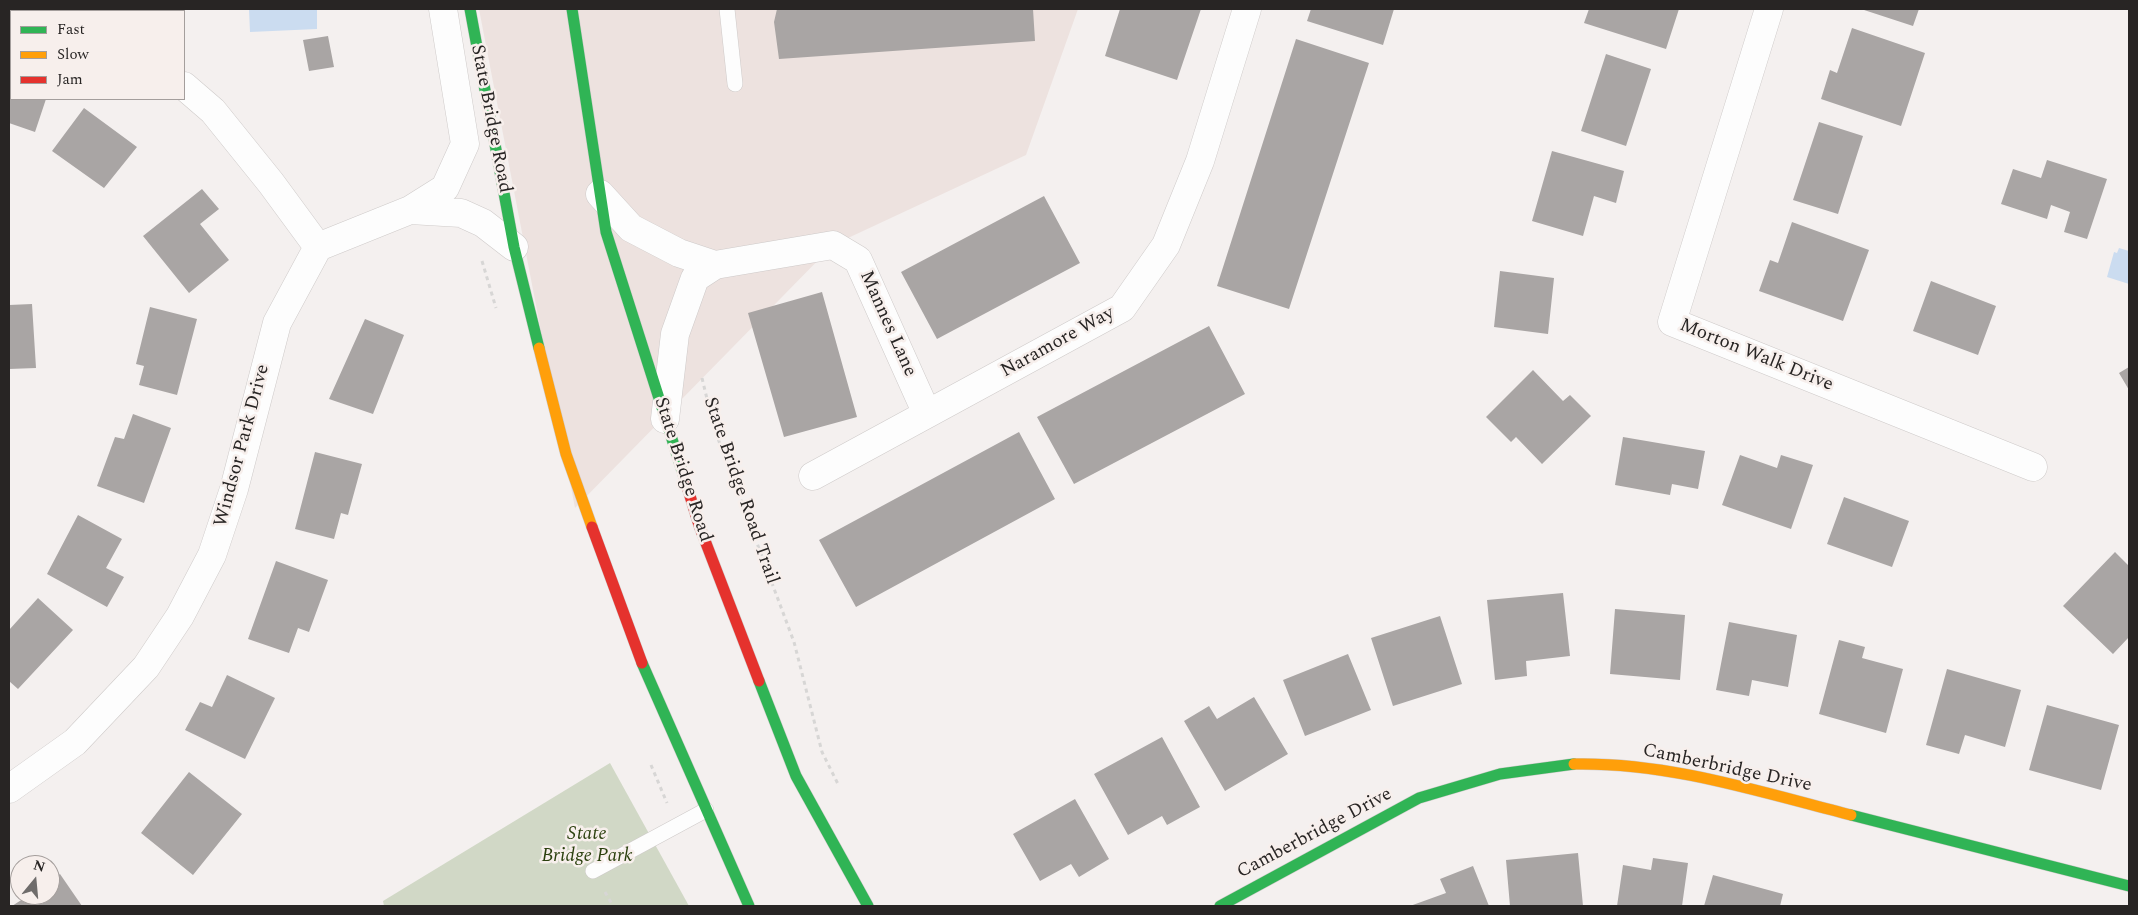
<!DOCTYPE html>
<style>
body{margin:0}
#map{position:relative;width:2138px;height:915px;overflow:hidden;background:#f4f0ef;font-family:Spectral,serif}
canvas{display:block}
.frame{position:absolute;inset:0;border:10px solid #282524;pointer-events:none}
.legend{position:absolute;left:10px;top:10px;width:175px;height:90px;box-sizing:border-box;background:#f7efec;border:1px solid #a49e9c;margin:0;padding:6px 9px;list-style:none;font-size:15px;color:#282524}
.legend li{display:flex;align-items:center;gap:10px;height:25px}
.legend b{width:25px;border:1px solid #a49e9c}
.north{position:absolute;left:10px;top:855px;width:50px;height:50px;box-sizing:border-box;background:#f7efec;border:1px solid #a49e9c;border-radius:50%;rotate:17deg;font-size:14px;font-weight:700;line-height:20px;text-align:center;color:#282524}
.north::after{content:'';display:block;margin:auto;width:18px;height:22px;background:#6f6c6b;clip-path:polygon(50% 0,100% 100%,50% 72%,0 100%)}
</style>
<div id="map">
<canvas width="2138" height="915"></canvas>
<div class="frame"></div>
<ul class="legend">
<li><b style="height:6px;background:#30b455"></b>Fast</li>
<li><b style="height:6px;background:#ff9f0a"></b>Slow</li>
<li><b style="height:6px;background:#e5322d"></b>Jam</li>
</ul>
<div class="north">N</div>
</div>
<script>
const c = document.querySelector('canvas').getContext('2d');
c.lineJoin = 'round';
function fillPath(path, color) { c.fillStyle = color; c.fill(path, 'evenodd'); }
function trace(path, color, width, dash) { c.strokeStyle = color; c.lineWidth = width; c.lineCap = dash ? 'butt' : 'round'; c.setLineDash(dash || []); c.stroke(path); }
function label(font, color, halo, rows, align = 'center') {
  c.font = font + ' Spectral,serif'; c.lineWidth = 5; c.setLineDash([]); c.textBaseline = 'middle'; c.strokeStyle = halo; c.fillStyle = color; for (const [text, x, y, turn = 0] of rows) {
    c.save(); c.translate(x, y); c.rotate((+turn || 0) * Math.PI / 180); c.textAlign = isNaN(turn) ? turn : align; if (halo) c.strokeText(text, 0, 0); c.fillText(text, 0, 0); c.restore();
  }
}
const built = new Path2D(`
 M479,9H1078L1026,155L833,245L575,508Z`);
const green = new Path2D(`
 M610,763L689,906H384L383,901Z`);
const water = new Path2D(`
 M249,9H317V29L250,32Z
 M2119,248L2129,251V284L2107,277L2114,252L2117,253Z`);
const building = new Path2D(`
 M777,9H1033L1035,41L779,59L774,22Z
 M1120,9H1201L1177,80L1105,56Z
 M1311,9H1394L1383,45L1307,21Z
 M1589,9H1679L1666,49L1584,23Z
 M1861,9H1919L1913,26Z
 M1852,28L1925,53L1901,126L1821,99L1830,70L1837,73Z
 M328,36L334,67L309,71L303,40Z
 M1296,39L1369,63L1289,309L1217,286Z
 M1606,54L1651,69L1626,146L1581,131Z
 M9,58L11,59V99H46L35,132L9,123Z
 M84,108L137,147L104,188L52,151Z
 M1819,122L1863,136L1838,214L1793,200Z
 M1552,151L1624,171L1616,203L1594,196L1583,236L1532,221Z
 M2047,160L2107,179L2087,239L2064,232L2070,212L2051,205L2047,219L2001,204L2013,169L2041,178Z
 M202,189L219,209L200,224L229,260L189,293L143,236Z
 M1044,196L1080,263L937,339L901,272Z
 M1792,222L1869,250L1843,321L1759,291L1770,260L1778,263Z
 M1500,271L1554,278L1548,334L1494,327Z
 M1931,281L1996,306L1978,355L1913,331Z
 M822,292L857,417L784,437L748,313Z
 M32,304L36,368L9,369V305Z
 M150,307L197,319L177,395L139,385L144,366L136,364Z
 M365,319L404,335L373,414L329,399Z
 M1209,326L1245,394L1074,484L1037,417Z
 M2129,367V390L2119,373Z
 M1533,370L1563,401L1570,395L1591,416L1542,464L1516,437L1511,442L1486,417Z
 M133,414L171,428L144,503L97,486L115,437L124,439Z
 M1019,432L1055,499L856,607L819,540Z
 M1623,437L1705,451L1698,489L1672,484L1670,495L1615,485Z
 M315,452L362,464L348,515L341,513L334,539L295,529Z
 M1740,455L1777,468L1781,455L1813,465L1791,529L1722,505Z
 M1844,497L1909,521L1892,567L1827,544Z
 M78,515L122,539L106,568L124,577L107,607L47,574Z
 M2115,552L2129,566V637L2113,654L2063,606Z
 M276,561L328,580L309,632L298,628L289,653L248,639Z
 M1563,593L1570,656L1526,661L1527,676L1495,680L1487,600Z
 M38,598L73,630L18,689L9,681V630Z
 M1615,609L1685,615L1680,680L1610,674Z
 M1440,616L1462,684L1393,706L1371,638Z
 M1729,622L1797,635L1788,687L1752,680L1749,696L1716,690Z
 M1839,640L1865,647L1862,658L1903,669L1886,733L1819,714Z
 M1348,654L1371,710L1305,736L1283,680Z
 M1947,669L2021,690L2005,747L1965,735L1959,754L1926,745Z
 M227,675L275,698L245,759L185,730L200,702L212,707Z
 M1254,697L1288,754L1225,791L1184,721L1209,706L1217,719Z
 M2047,705L2119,725L2101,790L2029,770Z
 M1162,737L1200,807L1167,825L1162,816L1128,835L1094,774Z
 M189,772L242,814L193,875L141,833Z
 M1075,799L1109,859L1079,877L1071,864L1040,881L1013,834Z
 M1578,853L1583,906H1510L1506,860Z
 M1653,858L1688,863L1682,906H1617L1623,865L1651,870Z
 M1473,866L1489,906H1410L1446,893L1440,879Z
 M60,874L82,906H12L29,895H50V881Z
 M1713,875L1783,894L1780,906H1704Z`);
const path = new Path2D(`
 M482,261L496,308
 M702,378L714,428L794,642L822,752L839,786
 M651,765L667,803
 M605,892L613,906`);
const lane = new Path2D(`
 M727,9L735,84
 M593,871L706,810`);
const street = new Path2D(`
 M68,9L73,11
 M1769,9L1672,322L2033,467
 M184,86L213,111L271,183L318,247
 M600,194L631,228L679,253L715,265
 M410,210L445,188L465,144L443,9
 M665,419L675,334L695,278L715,265L833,245L858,260L927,414
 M813,476L1122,308L1166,245L1200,161L1247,9
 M9,789L75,742L146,667L180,616L212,555L234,489L277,323L318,247L410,210L461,213L483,223L514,247`);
const fast = new Path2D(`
 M470,9L514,247L539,348
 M572,9L606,232L686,483
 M642,663L749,906
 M759,681L796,776L868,906
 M1851,815L2129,886
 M1220,906L1419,798L1500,774L1574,764`);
const slow = new Path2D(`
 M539,348L566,454L592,527
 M1574,764C1669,762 1760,792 1851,815`);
const jam = new Path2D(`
 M686,483L699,525L759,681
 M592,527L642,663`);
const streetNames = [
 ["State Bridge Road",490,119,79],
 ["Mannes Lane",887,324,66],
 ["Naramore Way",1058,343,-29],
 ["Morton Walk Drive",1756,356,22],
 ["Windsor Park Drive",243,446,-75],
 ["State Bridge Road",682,470,72],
 ["State Bridge Road Trail",740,491,71],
 ["Camberbridge Drive",1727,769,12],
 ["Camberbridge Drive",1315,834,-28]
];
const parkNames = [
 ["State",587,835],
 ["Bridge Park",587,857]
];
fillPath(built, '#ede2df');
fillPath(green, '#d1d8c6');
fillPath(water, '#cbdcf0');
fillPath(building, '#a9a5a4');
trace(lane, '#cecac9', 16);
trace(street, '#cecac9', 29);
trace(fast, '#cecac9', 12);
trace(slow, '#cecac9', 12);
trace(jam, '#cecac9', 12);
trace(path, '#d7d6d5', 3, [4, 4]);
trace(lane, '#fdfdfd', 15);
trace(street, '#fdfdfd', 28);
trace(fast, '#30b455', 11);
trace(slow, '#ff9f0a', 11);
trace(jam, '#e5322d', 11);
label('19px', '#282524', '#f7efec', streetNames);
label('italic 19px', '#2b400e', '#f7efec', parkNames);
</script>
